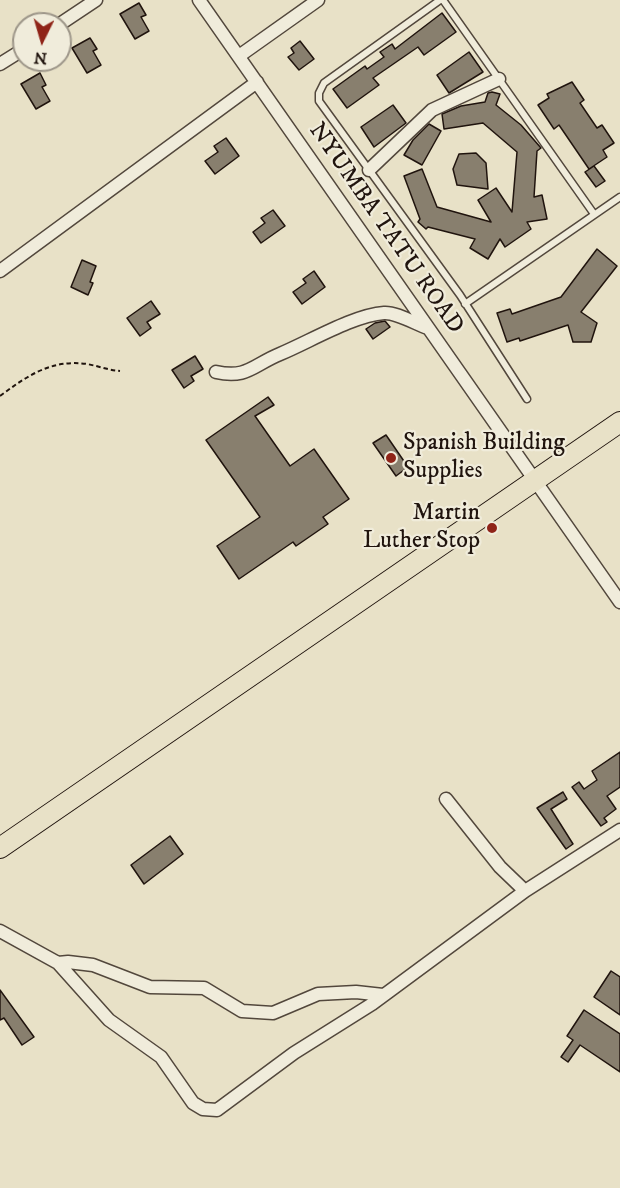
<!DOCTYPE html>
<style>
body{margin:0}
#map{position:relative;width:620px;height:1188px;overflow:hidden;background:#e8e1c7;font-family:"IM FELL DW Pica",serif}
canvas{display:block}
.north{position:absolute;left:12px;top:12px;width:60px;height:60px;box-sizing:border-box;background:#f0ecdb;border:2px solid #9d9689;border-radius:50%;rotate:185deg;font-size:16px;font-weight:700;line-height:24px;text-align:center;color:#20140e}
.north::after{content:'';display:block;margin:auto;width:21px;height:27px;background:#8f2418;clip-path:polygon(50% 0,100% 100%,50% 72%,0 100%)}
</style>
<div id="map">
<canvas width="620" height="1188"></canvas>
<div class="north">N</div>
</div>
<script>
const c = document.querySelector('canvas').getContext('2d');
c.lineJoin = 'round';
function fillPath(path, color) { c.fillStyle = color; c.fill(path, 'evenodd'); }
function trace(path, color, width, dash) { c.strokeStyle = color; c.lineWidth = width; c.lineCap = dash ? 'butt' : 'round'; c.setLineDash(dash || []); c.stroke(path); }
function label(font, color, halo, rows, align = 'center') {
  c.font = font + ' "IM FELL DW Pica",serif'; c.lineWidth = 4.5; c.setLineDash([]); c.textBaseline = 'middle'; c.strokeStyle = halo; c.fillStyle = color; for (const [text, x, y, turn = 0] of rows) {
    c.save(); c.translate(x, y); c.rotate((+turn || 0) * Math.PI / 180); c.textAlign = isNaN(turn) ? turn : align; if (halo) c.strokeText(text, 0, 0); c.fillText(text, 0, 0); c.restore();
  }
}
const building = new Path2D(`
 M139,3L146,15L141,17L149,31L135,39L120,14Z
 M442,13L456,32L424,55L418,47L373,78L379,85L347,108L333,89L365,66L367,69L384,57L380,52L392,44L395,49Z
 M90,38L97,49L93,51L101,65L87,73L72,48Z
 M300,41L314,59L299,70L288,57L294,53L291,48Z
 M469,52L483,72L449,93L437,75Z
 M40,73L46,85L42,87L50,101L36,109L21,84Z
 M572,82L584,100L580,103L597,128L602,125L614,143L603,150L607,157L589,169L559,125L554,129L538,105L549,98L547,94Z
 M492,92L500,94L496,105L521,125L541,148L537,151L534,197L542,195L547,219L527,222L531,229L505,247L500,239L488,259L470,248L475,239L428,227L426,229L418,222L420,219L404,176L422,169L437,207L491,222L478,200L496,188L512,212L517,152L483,123L444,129L442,114L461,106L485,102L488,93Z
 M393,105L406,123L374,147L361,127Z
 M429,124L441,131L422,165L404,155L413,140Z
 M226,138L239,156L215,174L205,161L218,152L214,146Z
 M476,153L486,163L488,189L457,185L453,169L459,154Z
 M594,166L605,181L596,187L585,172Z
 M273,210L285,226L261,243L253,232L265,223L261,218Z
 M597,249L617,266L581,312L597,323L591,342H573L568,325L520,341L519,338L507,342L497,313L510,309L512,314L561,297Z
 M82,260L96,266L90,282L93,283L88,295L71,287Z
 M314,271L325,287L302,304L293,292L306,283L303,279Z
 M151,301L160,314L147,322L151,328L140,336L127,318Z
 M385,321L390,327L373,339L366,329L375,323Z
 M195,356L203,369L191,376L194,381L184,388L172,370Z
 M268,397L274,405L255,416L290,466L314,449L349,499L323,517L328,524L296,546L293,542L239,579L217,546L260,517L206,440Z
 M386,435L408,467L396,476L373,443Z
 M620,752V787L607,796L616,809L604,818L607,822L601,826L572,787L579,782L584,789L597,780L592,771Z
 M563,792L567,799L551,809L573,844L566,849L537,808Z
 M170,836L183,854L144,884L131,865Z
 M611,971L620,977V1015L594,997Z
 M0,990L34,1037L22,1045L4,1018L0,1020Z
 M584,1010L620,1034V1072L580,1045L568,1062L561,1057L573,1040L567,1036Z`);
const path = new Path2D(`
 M0,396C27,376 51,359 87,364C98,366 108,370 120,371`);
const service = new Path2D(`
 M440,0L324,83L319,93V101L460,295L527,399
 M443,0L594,214
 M465,304L620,197`);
const minor = new Path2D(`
 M199,0L620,602
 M60,24L96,0
 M239,56L318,0
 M0,64L24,49
 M369,170L432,110L499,79
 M0,271L257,82
 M216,372C247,379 253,365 280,354C309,342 354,315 384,313C396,312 416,324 428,328
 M446,799L500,867L525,891
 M0,931L58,963L109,1020L161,1057L193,1103L203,1109L217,1110L294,1053L372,1004L525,891L620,830
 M58,963L68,962L93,965L150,987L204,988L242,1011L273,1013L318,994L356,992L383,995`);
const trunk = new Path2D(`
 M0,848L620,422`);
const markers = [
 [391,458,6,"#8f2418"],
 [492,528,6,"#8f2418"]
];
const streetNames = [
 ["NYUMBA TATU ROAD",385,229,55]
];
const poiNames = [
 ["Spanish Building",403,444],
 ["Supplies",403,472],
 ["Martin",480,514,"right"],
 ["Luther Stop",480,542,"right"]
];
fillPath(building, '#887f6e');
trace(building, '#20140e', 1.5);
trace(service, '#52473c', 9);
trace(minor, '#52473c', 15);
trace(trunk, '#20140e', 22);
trace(path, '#20140e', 2, [4.5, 3]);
trace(service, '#f0ecdb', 6);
trace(minor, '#f0ecdb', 12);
trace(trunk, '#e8e1c7', 20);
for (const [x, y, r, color] of markers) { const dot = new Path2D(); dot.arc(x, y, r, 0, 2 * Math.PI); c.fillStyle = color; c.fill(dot); trace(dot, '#f0ecdb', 2); }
label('24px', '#20140e', '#f0ecdb', streetNames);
label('24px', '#20140e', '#f0ecdb', poiNames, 'left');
</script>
